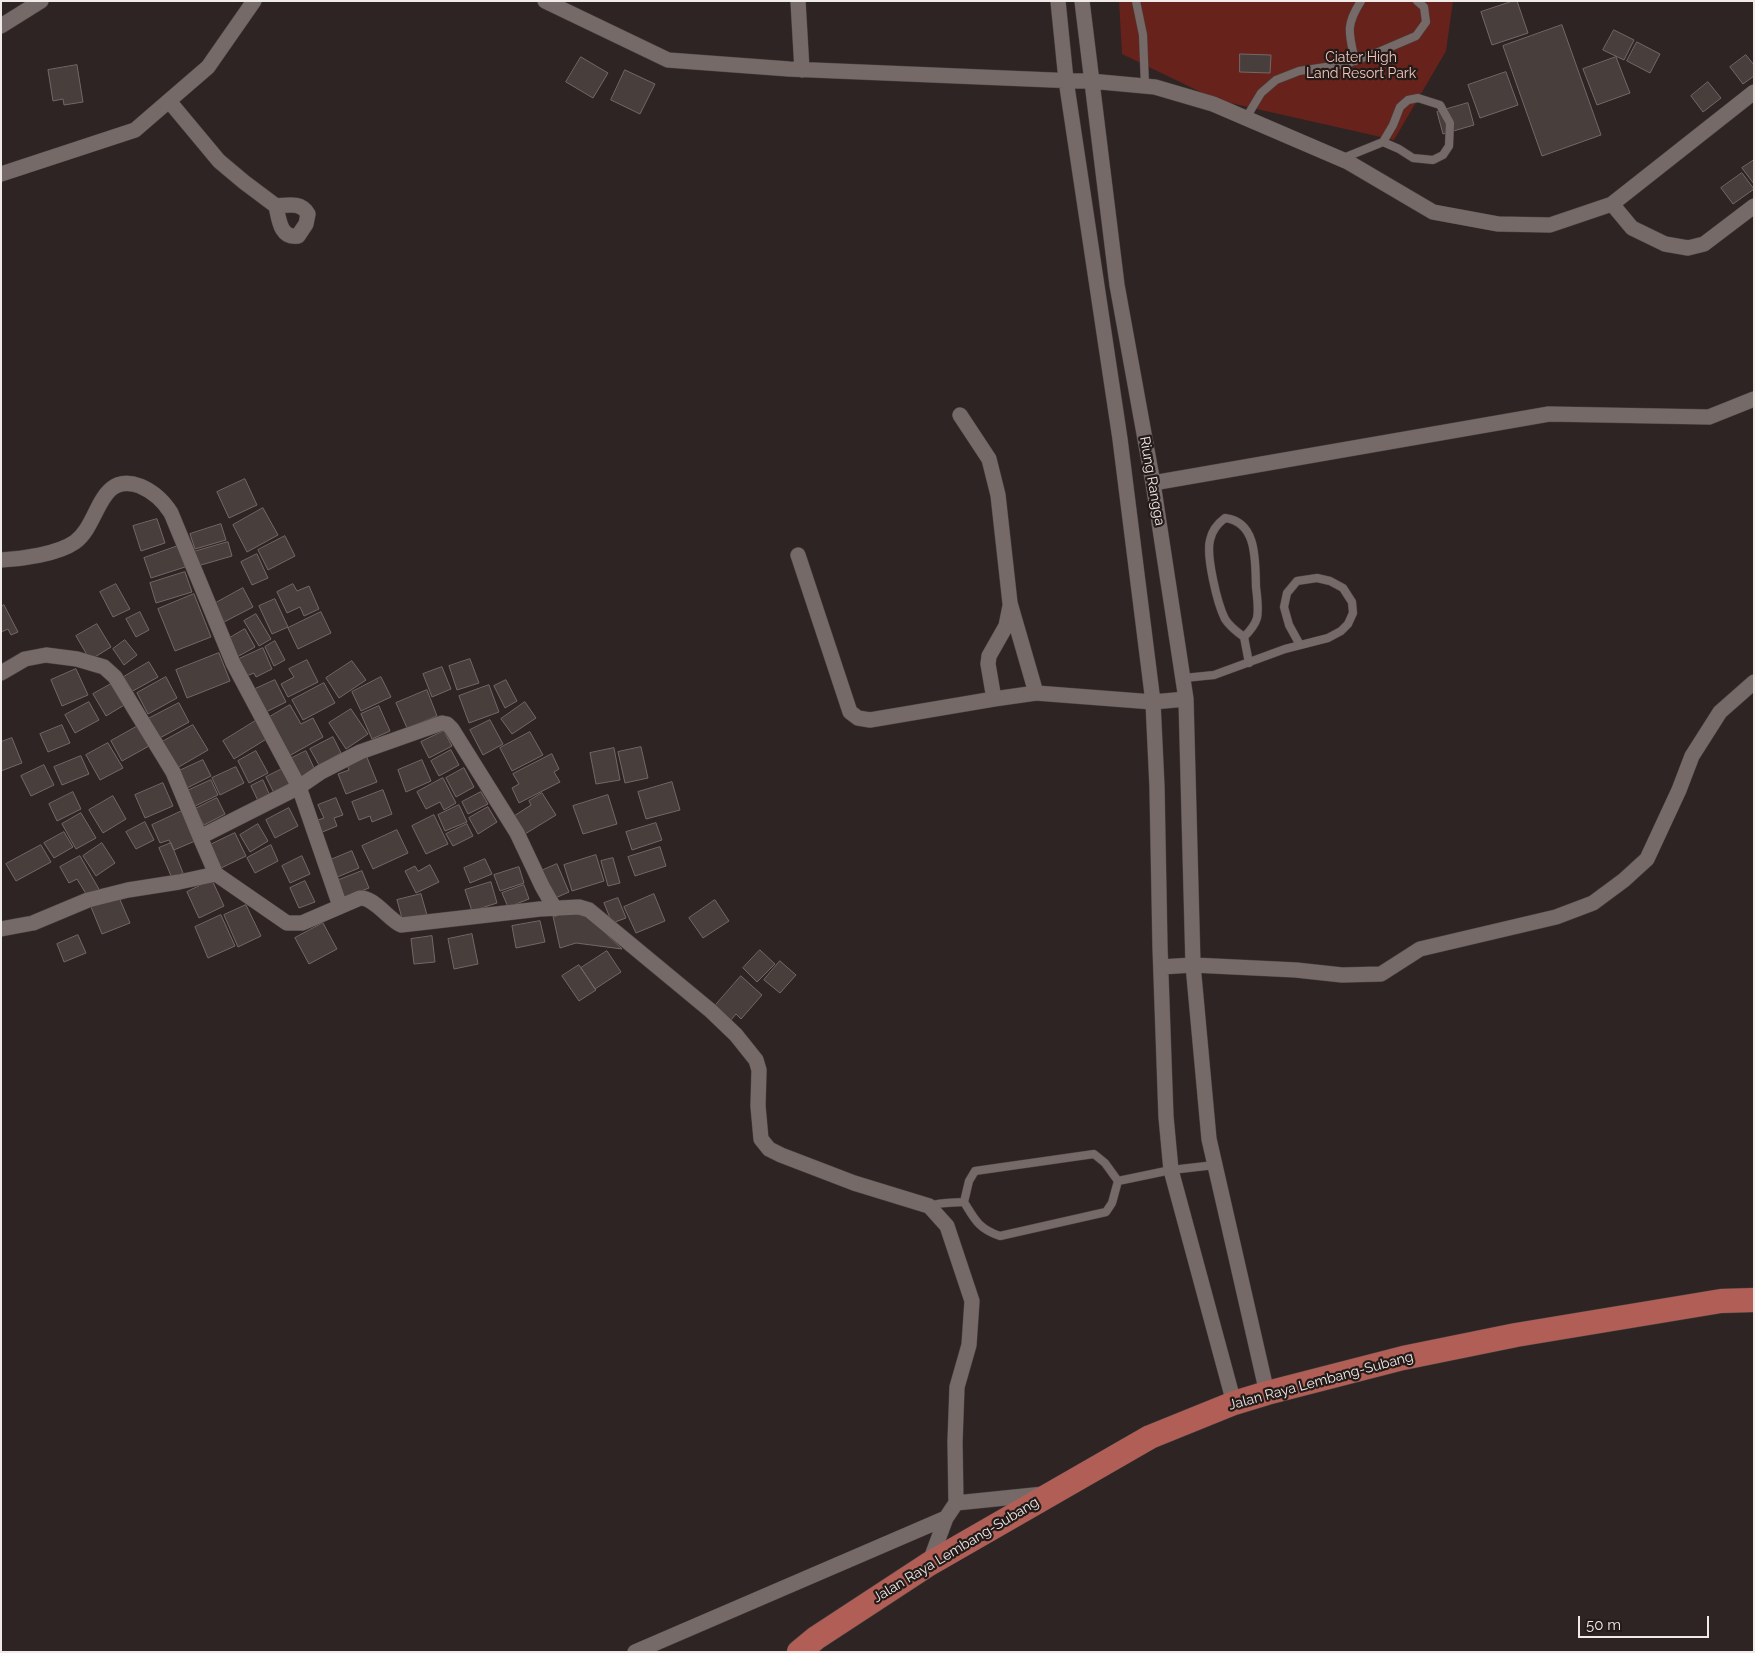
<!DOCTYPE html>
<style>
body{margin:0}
#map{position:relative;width:1755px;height:1653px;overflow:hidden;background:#2d2423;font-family:Raleway,sans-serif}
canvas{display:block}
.frame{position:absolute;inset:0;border:2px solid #f0eae9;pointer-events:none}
.scale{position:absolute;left:1578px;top:1616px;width:131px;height:22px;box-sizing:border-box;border:2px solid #f0eae9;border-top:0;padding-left:6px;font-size:15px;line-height:18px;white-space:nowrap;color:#f0eae9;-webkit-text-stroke:4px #241b19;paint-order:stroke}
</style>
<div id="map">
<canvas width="1755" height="1653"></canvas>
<div class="frame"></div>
<div class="scale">50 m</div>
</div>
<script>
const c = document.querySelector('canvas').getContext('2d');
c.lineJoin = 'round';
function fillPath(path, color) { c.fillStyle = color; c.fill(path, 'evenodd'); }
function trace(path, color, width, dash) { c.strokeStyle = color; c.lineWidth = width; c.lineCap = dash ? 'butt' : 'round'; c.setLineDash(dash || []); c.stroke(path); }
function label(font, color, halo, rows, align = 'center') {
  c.font = font + ' Raleway,sans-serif'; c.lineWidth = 4.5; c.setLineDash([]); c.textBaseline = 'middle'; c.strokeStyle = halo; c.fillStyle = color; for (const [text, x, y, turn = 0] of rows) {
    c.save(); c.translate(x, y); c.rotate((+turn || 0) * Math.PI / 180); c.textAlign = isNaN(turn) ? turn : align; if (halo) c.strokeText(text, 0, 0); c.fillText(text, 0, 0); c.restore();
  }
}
const green = new Path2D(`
 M1119,1H1453L1446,51L1394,140L1217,100L1122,54Z`);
const building = new Path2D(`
 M1513,1H1517L1528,33L1492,45L1481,12Z
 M1562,25L1601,135L1542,156L1503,46Z
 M1614,30L1634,40L1624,60L1603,50Z
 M1637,42L1660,54L1650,73L1627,61Z
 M1240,54L1271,55L1270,73L1240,72Z
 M1746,55L1754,65V76L1743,84L1730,67Z
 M581,57L608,73L593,98L566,82Z
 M1616,57L1630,93L1597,105L1583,69Z
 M77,65L83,102L64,105L63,99L53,101L48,70Z
 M625,70L655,84L640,114L611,100Z
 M1506,72L1518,105L1480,118L1468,85Z
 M1708,82L1721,98L1703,112L1691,96Z
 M1468,103L1474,125L1443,134L1437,112Z
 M1754,160V184L1742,168Z
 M1742,173L1754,189L1733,204L1721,188Z
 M245,479L257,505L229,518L217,492Z
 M263,508L278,535L247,552L233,525Z
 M157,519L165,543L141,551L133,526Z
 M221,524L226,540L195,549L190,534Z
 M285,536L295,556L268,570L258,550Z
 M228,542L232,556L194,567L190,553Z
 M178,546L185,567L151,578L144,558Z
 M257,554L268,578L252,585L241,562Z
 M185,572L192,592L156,603L150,583Z
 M116,584L130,609L113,617L100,592Z
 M293,584L297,591L309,586L319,609L304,616L300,607L287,613L277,592Z
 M243,588L253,607L224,622L214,604Z
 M194,594L211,637L175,651L158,609Z
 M275,599L288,627L272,634L259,606Z
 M4,605L18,632L11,635L8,629L1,632V607Z
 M140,612L149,630L136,637L126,619Z
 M321,612L331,633L298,649L288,628Z
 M256,614L271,639L259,646L244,621Z
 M97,624L111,647L90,660L76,636Z
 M245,629L255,647L237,657L228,639Z
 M125,640L137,655L124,665L113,649Z
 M275,641L285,660L274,666L265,647Z
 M263,648L272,669L256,677L254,673L244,677L237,660Z
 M219,653L230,681L187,698L176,670Z
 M470,659L479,683L457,690L449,666Z
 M307,660L318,682L288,697L281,684L294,677L289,669Z
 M352,661L366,680L339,698L326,678Z
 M149,662L158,677L131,692L122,678Z
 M442,667L451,689L432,697L423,674Z
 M76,669L88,695L62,706L51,680Z
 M166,677L177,698L148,714L137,693Z
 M381,677L391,697L361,711L352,692Z
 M275,680L286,702L264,713L253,690Z
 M506,680L517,701L505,708L494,686Z
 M113,683L126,704L106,716L93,694Z
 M324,683L335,703L303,720L292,700Z
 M489,685L499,712L469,723L459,696Z
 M427,690L437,716L407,728L396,703Z
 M89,702L99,720L75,733L65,715Z
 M525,702L536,718L512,734L501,719Z
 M179,703L189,722L158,739L148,719Z
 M290,705L301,724L313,718L323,737L289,756L268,718Z
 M379,706L390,731L372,739L361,714Z
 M351,709L368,734L346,749L329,723Z
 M257,720L268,738L234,759L223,741Z
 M490,720L503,744L483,755L470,730Z
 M62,725L70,743L48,752L40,734Z
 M193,725L208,750L177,768L162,742Z
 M138,726L149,746L122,761L111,741Z
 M444,731L452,746L429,758L421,742Z
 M530,732L543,755L512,771L500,748Z
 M333,737L341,753L319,765L310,749Z
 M12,738L22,763L1,771V742Z
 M108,743L123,768L100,780L86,755Z
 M641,747L648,778L625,783L618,752Z
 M614,748L620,780L596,784L590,753Z
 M451,750L459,765L439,776L431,761Z
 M256,751L268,773L249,783L238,761Z
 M306,751L315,770L300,778L290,759Z
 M552,754L559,769L554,772L560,782L519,803L512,788L519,784L513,774Z
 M366,755L377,782L346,794L338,774L349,770L346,762Z
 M81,756L89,774L62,785L54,767Z
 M203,760L211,776L187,788L179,771Z
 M422,760L431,781L406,792L398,770Z
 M44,765L54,785L31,796L21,776Z
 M236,767L244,783L220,795L212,778Z
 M284,768L293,786L275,795L266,777Z
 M464,768L474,787L456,797L446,778Z
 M443,778L456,803L444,810L440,802L426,809L417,792Z
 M211,780L218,795L193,807L185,792Z
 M263,780L271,798L259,803L251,786Z
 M672,782L680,810L646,819L638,792Z
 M163,783L173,806L145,818L135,795Z
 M383,790L392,814L372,822L370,816L359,820L352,802Z
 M73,792L81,809L57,821L49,804Z
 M481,792L488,804L468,814L462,802Z
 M542,793L556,815L525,834L514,816L531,805L529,801Z
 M608,795L617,824L583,834L573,806Z
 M113,796L126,819L103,833L89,810Z
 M217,798L225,814L204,825L195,809Z
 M336,798L343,815L334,818L337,826L320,833L315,821L324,818L318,805Z
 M459,805L467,822L445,831L438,815Z
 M488,807L497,822L478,834L469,818Z
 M289,808L298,826L275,838L266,820Z
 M182,811L195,841L174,850L169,840L160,843L152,825Z
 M81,813L96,838L76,849L62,824Z
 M434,815L448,844L426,854L412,826Z
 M145,822L154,840L136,849L126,832Z
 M656,823L662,840L632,850L626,832Z
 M258,824L268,841L250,852L240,835Z
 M467,824L473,836L453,846L446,834Z
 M397,830L408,853L373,869L362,846Z
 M64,832L73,847L54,858L44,843Z
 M235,833L246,856L219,869L208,846Z
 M102,843L115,863L96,876L83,856Z
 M171,843L183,873L172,878L159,848Z
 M41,845L51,862L16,881L6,864Z
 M271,845L278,861L255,873L247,858Z
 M660,847L666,866L635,876L628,857Z
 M352,851L359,868L335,878L328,861Z
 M596,855L604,881L572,891L564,865Z
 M80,856L100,891L88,897L77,879L69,883L60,867Z
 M302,856L310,874L290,883L282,866Z
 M613,858L620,883L608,886L601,861Z
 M485,859L492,874L470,883L464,868Z
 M557,864L569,892L553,899L541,871Z
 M430,865L439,882L416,893L405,871L415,866L418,871Z
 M519,867L524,883L500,891L494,875Z
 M362,871L369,888L341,899L334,882Z
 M212,880L224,906L199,918L187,892Z
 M305,881L315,902L299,908L290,888Z
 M491,882L497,903L472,911L465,890Z
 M524,885L529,899L508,907L502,893Z
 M421,894L427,915L403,922L397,900Z
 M654,894L665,921L636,933L624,907Z
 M118,895L130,923L102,934L91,907Z
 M618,898L626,918L612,923L604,903Z
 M715,900L729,921L703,938L689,918Z
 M246,905L261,936L238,947L224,915Z
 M576,911L585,914L622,949L576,943L560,948L553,916Z
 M221,915L235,946L208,958L195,927Z
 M540,921L545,942L516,948L512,926Z
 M323,923L337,949L309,964L295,938Z
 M472,934L478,964L454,969L448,939Z
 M78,935L86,953L64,962L57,944Z
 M432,936L435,962L414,964L411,939Z
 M760,950L775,964L757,982L743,968Z
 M607,951L621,972L595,989L581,968Z
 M780,961L796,975L780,993L764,980Z
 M579,965L596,990L579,1001L562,976Z
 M741,976L762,995L741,1019L736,1014L730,1021L714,1007Z`);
const service = new Path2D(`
 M1136,1L1143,35L1145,86
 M1355,61C1349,33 1345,26 1361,1
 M1246,118L1261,93L1276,80L1299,71L1346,64L1381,51L1416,36L1426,22L1424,7L1417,1
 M1341,159L1383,142L1393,125L1400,107L1408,100L1418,98L1440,105L1450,123L1449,146L1443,155L1433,160L1413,158L1399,149L1383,142
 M1244,637C1249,632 1255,625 1257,618C1259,609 1257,596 1256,587C1255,562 1258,522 1225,518C1217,524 1212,530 1210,540C1206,556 1217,603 1225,619C1230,627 1237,632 1244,637L1249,663
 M1184,678L1214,675L1285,649L1328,638L1341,631L1348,624L1353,613L1352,602L1343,588L1330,581L1317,578L1297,581L1287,593L1284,607L1289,625L1300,645
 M1118,1181L1105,1163L1094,1154L975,1171L969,1181L964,1202C975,1220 979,1229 1000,1236L1106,1212L1112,1203L1118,1181L1171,1170L1215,1165
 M929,1206C941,1202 952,1203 964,1202`);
const minor = new Path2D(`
 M545,1L668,60L789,69L1076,81H1090L1155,87L1213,104L1348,162L1433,212L1498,224L1550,225L1612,204L1754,92
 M798,1L802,70
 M1058,1L1066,80L1120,439L1153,702L1157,787L1160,947L1166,1117L1171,1170L1234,1403
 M1082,1L1117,285L1153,483L1186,699L1193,965L1209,1139L1267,1393
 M1,26L41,1
 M169,101L219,161L244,182L276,206C289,205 301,202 308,214L306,224L298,236C280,239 279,219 276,206
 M1,174L135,130L208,67L254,1
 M1612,204L1632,228L1665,244L1688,248L1704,244L1754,206
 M960,415L989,459L998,495L1010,603L1036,693
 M1153,483L1549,414L1709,417L1754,399
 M798,555L850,712L858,718L870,720L994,699L1036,693L1153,702L1186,699
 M1,560C22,559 58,554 75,542C100,524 98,471 140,486C154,492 163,500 171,513L233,663L299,787L200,837L216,874L287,923H302L360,898C374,897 388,919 401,925L540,909L579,907L589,910L711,1011L736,1035L756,1060L759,1070L758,1106L761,1139L769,1149L781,1155L854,1183L929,1206L947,1226L972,1301L969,1345L957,1387L955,1442L956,1503L946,1518L929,1564
 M1,673L25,659L46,655L77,659L104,667L115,677L173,772L200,837
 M994,699L988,664L989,656L1006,626L1010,606
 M340,906L299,787L321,772L360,752L442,723L447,724L452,729L517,833L542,886L555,909
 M1,929L33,923L88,900L128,890L179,882L216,874
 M1161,967L1193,965L1296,970L1342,975L1381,974L1420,949L1556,917L1593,903L1624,880L1647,859L1679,790L1692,756L1720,712L1754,682
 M956,1503L1044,1494
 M635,1652L946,1518`);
const primary = new Path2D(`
 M799,1652L816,1638L929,1564L1150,1437L1234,1403L1267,1393L1403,1358L1516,1335L1721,1301L1754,1300`);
const parkNames = [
 ["Ciater High",1361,58],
 ["Land Resort Park",1361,74]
];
const streetNames = [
 ["Riung Rangga",1152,481,80],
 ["Jalan Raya Lembang-Subang",1321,1381,-15],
 ["Jalan Raya Lembang-Subang",956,1550,-31]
];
fillPath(green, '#67221b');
fillPath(building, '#483e3c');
trace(building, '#746867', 1);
trace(service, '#4a4241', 9);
trace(minor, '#4a4241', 16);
trace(primary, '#4a4241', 25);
trace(service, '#756a68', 8);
trace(minor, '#756a68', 15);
trace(primary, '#b15f56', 24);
label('14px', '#f4c7bf', '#241b19', parkNames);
label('14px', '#f0eae9', '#241b19', streetNames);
</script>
